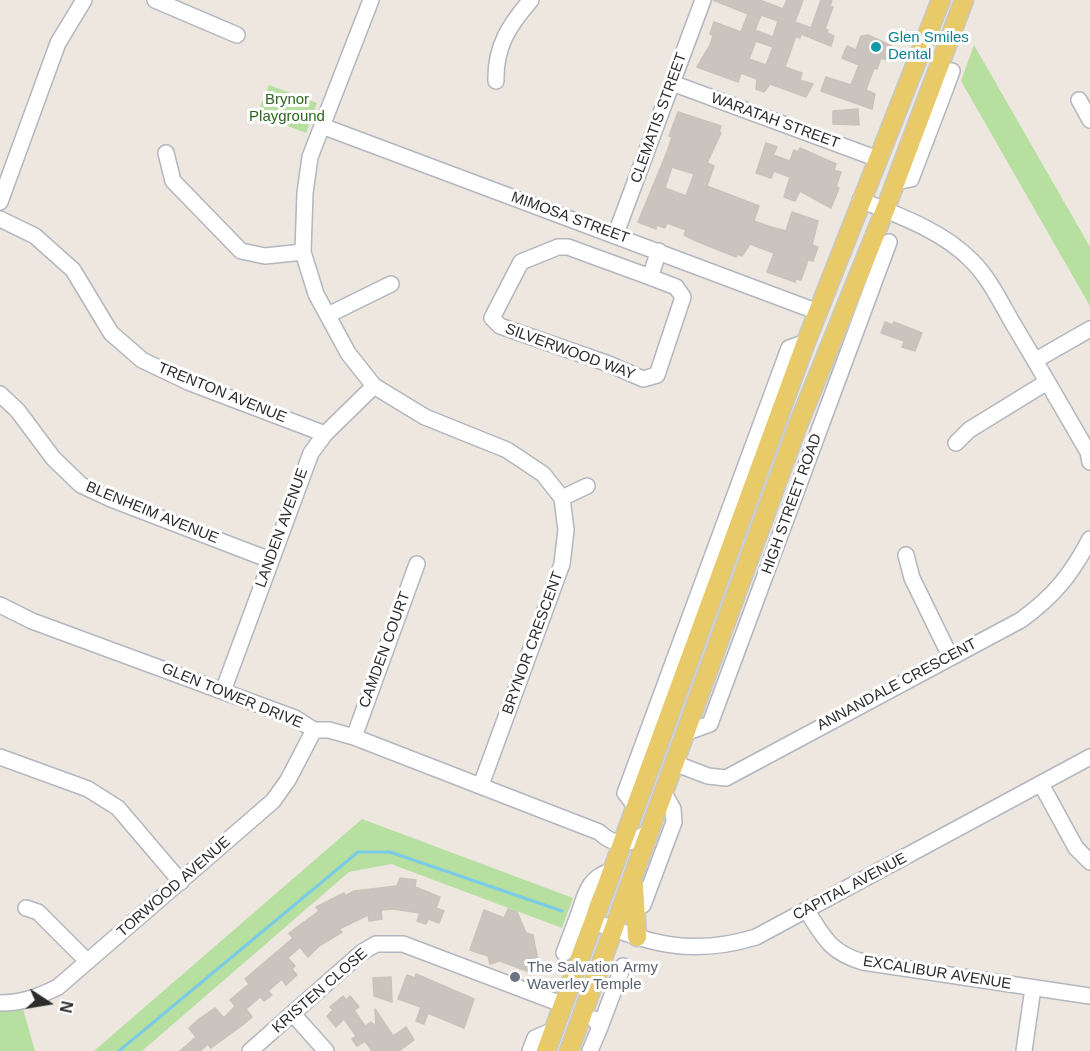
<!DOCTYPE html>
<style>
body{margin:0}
#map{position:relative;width:1090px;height:1051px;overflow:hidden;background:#ede7e0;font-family:Helvetica,sans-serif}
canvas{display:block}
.north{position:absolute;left:18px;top:973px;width:60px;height:60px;-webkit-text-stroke:4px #fff;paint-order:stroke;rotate:102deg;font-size:16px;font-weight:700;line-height:24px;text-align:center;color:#2c2c2c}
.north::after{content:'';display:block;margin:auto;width:21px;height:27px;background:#2c2c2c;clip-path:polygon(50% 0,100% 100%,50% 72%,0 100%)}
</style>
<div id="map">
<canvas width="1090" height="1051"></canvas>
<div class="north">N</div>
</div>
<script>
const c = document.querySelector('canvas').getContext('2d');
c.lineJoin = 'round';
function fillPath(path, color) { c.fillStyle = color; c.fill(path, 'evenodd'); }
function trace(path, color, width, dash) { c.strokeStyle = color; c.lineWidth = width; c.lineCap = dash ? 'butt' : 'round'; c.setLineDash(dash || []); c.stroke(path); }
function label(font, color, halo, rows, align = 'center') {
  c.font = font + ' Helvetica,sans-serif'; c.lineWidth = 6; c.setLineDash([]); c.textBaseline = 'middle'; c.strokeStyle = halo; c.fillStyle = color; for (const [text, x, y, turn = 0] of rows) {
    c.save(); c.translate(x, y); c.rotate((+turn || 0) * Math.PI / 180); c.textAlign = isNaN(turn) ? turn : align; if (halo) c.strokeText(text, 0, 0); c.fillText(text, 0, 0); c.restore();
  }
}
const green = new Path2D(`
 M974,45L1090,247V306L961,81Z
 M269,85L317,103L306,133L257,114Z
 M362,819L573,898L562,928L391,864L349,872L142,1051H94Z
 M23,1009L35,1051H0V1011Z`);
const stream = new Path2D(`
 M119,1051L358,852H390L562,911`);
const building = new Path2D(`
 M713,0H760L783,9L787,0H803L795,22L811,28L821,0H832L830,6L833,7L825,29L828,30L827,33L834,36L831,46L801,34L800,38L796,36L785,67L802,73L800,80L813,84L806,97L770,84L764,92L756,89L757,79L741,73L738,82L697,67L710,45L713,36L710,34L714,22L741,32L748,14ZM761,15L778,21L773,37L755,30ZM756,41L773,47L766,65L749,59Z
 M868,35L892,46L887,60L881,58L877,69L874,68L866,90L875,94L872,109L821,91L826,77L851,85L859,65L842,58L847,46L856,50L861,36Z
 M858,109L859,125L833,124V111Z
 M678,112L721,126L719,132L721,133L707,163L714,166L707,186L759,206L754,221L771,227L786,231L792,212L818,221L812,245L818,247L813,261L808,260L801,280L796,279L795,282L767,272L774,253L750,244L742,256L737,254L736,257L696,241L684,235L686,230L667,223L665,228L657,225L656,229L638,222L667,152L672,137L669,136ZM672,167L694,174L686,196L665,188Z
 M766,143L777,147L773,155L790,161L794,150L798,152L800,148L836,164L834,170L841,172L836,187L839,188L831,208L800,191L795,201L784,197L790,177L774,171L771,178L756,173Z
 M885,322L893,325L894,322L922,333L915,351L902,347L904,341L881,333Z
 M400,878L416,880L415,887L440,897L436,908L444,911L439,923L428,919L426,924L417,921L420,913L393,909L381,910L382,919L369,921L368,915L339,929L342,932L319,946L308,957L300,947L288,958L295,966L292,969L297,975L286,985L282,979L268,991L272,995L264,1001L260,997L246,1009L252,1017L244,1024L211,1048L208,1044L200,1051H180L196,1037L189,1028L199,1019L215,1008L224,1018L235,1006L230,1000L249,984L245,979L293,938L289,933L319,911L316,907L344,893L345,896L354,891L397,886Z
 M508,909L517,912L526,933L533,935L538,961L532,973L500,961L490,964L488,956L470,950L484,910L504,918Z
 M416,974L474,999L464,1028L428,1013L424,1024L416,1021L421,1007L398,999L407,975L415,978Z
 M391,977L392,1002L374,996L373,978Z
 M343,996L346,1000L350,996L359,1007L354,1010L365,1026L371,1022L376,1027L375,1009L393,1036L406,1027L414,1040L399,1051H372L365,1041L357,1046L352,1039L356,1036L344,1019L336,1027L327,1016L333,1010L330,1007Z`);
const minor = new Path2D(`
 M155,0L237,35
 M371,0L310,157L305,193L303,252L316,294L348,353L374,386L425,417L507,450L543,474L562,498L566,530L562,564L481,785
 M496,81C495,47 509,25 531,0
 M672,83L878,159
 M945,90L952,71
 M1079,100L1090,120
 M322,126L818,312
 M166,153L173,181L241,251L265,256L303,252
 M895,182L911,179L945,90L934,81
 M860,200C898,215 943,231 972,261C989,278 1000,301 1012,322C1038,365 1063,409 1088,452L1090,462
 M0,202L58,43L84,0
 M0,219L35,236L73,270L111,333L142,360L188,382L325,434
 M615,236L703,0
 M650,277L568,247H558L521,262L492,318L500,326L609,364L643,379L657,375L683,297L676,287L650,277L659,251
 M328,315L391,284
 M1036,360L1090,329
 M0,394L18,411L53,458L81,485L111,499L270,560
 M956,443L969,430L1047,382
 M562,498L587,486
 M906,555L912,578L950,656
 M0,605L32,621L295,718L314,730H329L354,737L599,832C617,849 631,844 650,831
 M223,691L311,453L325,434L374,386
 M685,733L710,724L889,242
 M354,737L417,564
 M0,757L88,789L118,808L181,882
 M674,763L708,776L726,778L1021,620C1054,596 1071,575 1090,539
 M1041,784L1076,848L1090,862
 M635,806L625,793L789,348L806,342
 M643,905L674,822L673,809L664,793
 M26,908L38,912L87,961
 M807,911C824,938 831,953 863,962L1090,996
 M578,916C585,896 588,876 612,871
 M564,953L578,916C644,940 684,959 756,937L1090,757
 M0,1003C22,1003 38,997 58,987L273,801L288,780L314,730
 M293,1014L326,1051
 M600,1027L623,966
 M250,1051L361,953L376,944H403L564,1005
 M530,1051L535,1038L554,1030
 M590,1051L600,1027L594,1019
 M1024,1051L1033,988`);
const major = new Path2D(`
 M634,886L637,937
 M546,1051L806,342L941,0
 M569,1051L798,425L885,210L964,0`);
const markers = [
 [876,47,6,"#0f9aa8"],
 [515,977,6,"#6b7280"]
];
const cultureNames = [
 ["Glen Smiles",888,38],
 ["Dental",888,55]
];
const parkNames = [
 ["Brynor",287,100],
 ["Playground",287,117]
];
const streetNames = [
 ["CLEMATIS STREET",659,118,-70],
 ["WARATAH STREET",775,121,20],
 ["MIMOSA STREET",570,218,20],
 ["SILVERWOOD WAY",570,352,20],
 ["TRENTON AVENUE",222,393,22],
 ["HIGH STREET ROAD",792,504,-70],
 ["BLENHEIM AVENUE",152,513,22],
 ["LANDEN AVENUE",282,528,-70],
 ["BRYNOR CRESCENT",533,643,-70],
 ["CAMDEN COURT",385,650,-70],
 ["ANNANDALE CRESCENT",897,685,-28],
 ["GLEN TOWER DRIVE",232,696,22],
 ["TORWOOD AVENUE",174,887,-41],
 ["CAPITAL AVENUE",850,887,-28],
 ["EXCALIBUR AVENUE",937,973,9],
 ["KRISTEN CLOSE",320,991,-41]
];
const worshipNames = [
 ["The Salvation Army",527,968],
 ["Waverley Temple",527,985]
];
fillPath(green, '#b6dfa0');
trace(stream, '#7acbe7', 3);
fillPath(building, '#c9c5be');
trace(building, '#c8c3b9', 1.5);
trace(minor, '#b3b6bf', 18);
trace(major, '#c8c8c8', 21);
trace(minor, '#fff', 15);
trace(major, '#e8ca69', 18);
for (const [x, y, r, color] of markers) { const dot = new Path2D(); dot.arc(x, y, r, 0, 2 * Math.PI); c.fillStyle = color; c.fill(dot); trace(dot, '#fff', 2); }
label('15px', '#0d838f', '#fff', cultureNames, 'left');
label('15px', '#2e6620', '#fff', parkNames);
label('15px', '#2c2c2c', '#fff', streetNames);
label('15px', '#5b616d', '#fff', worshipNames, 'left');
</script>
